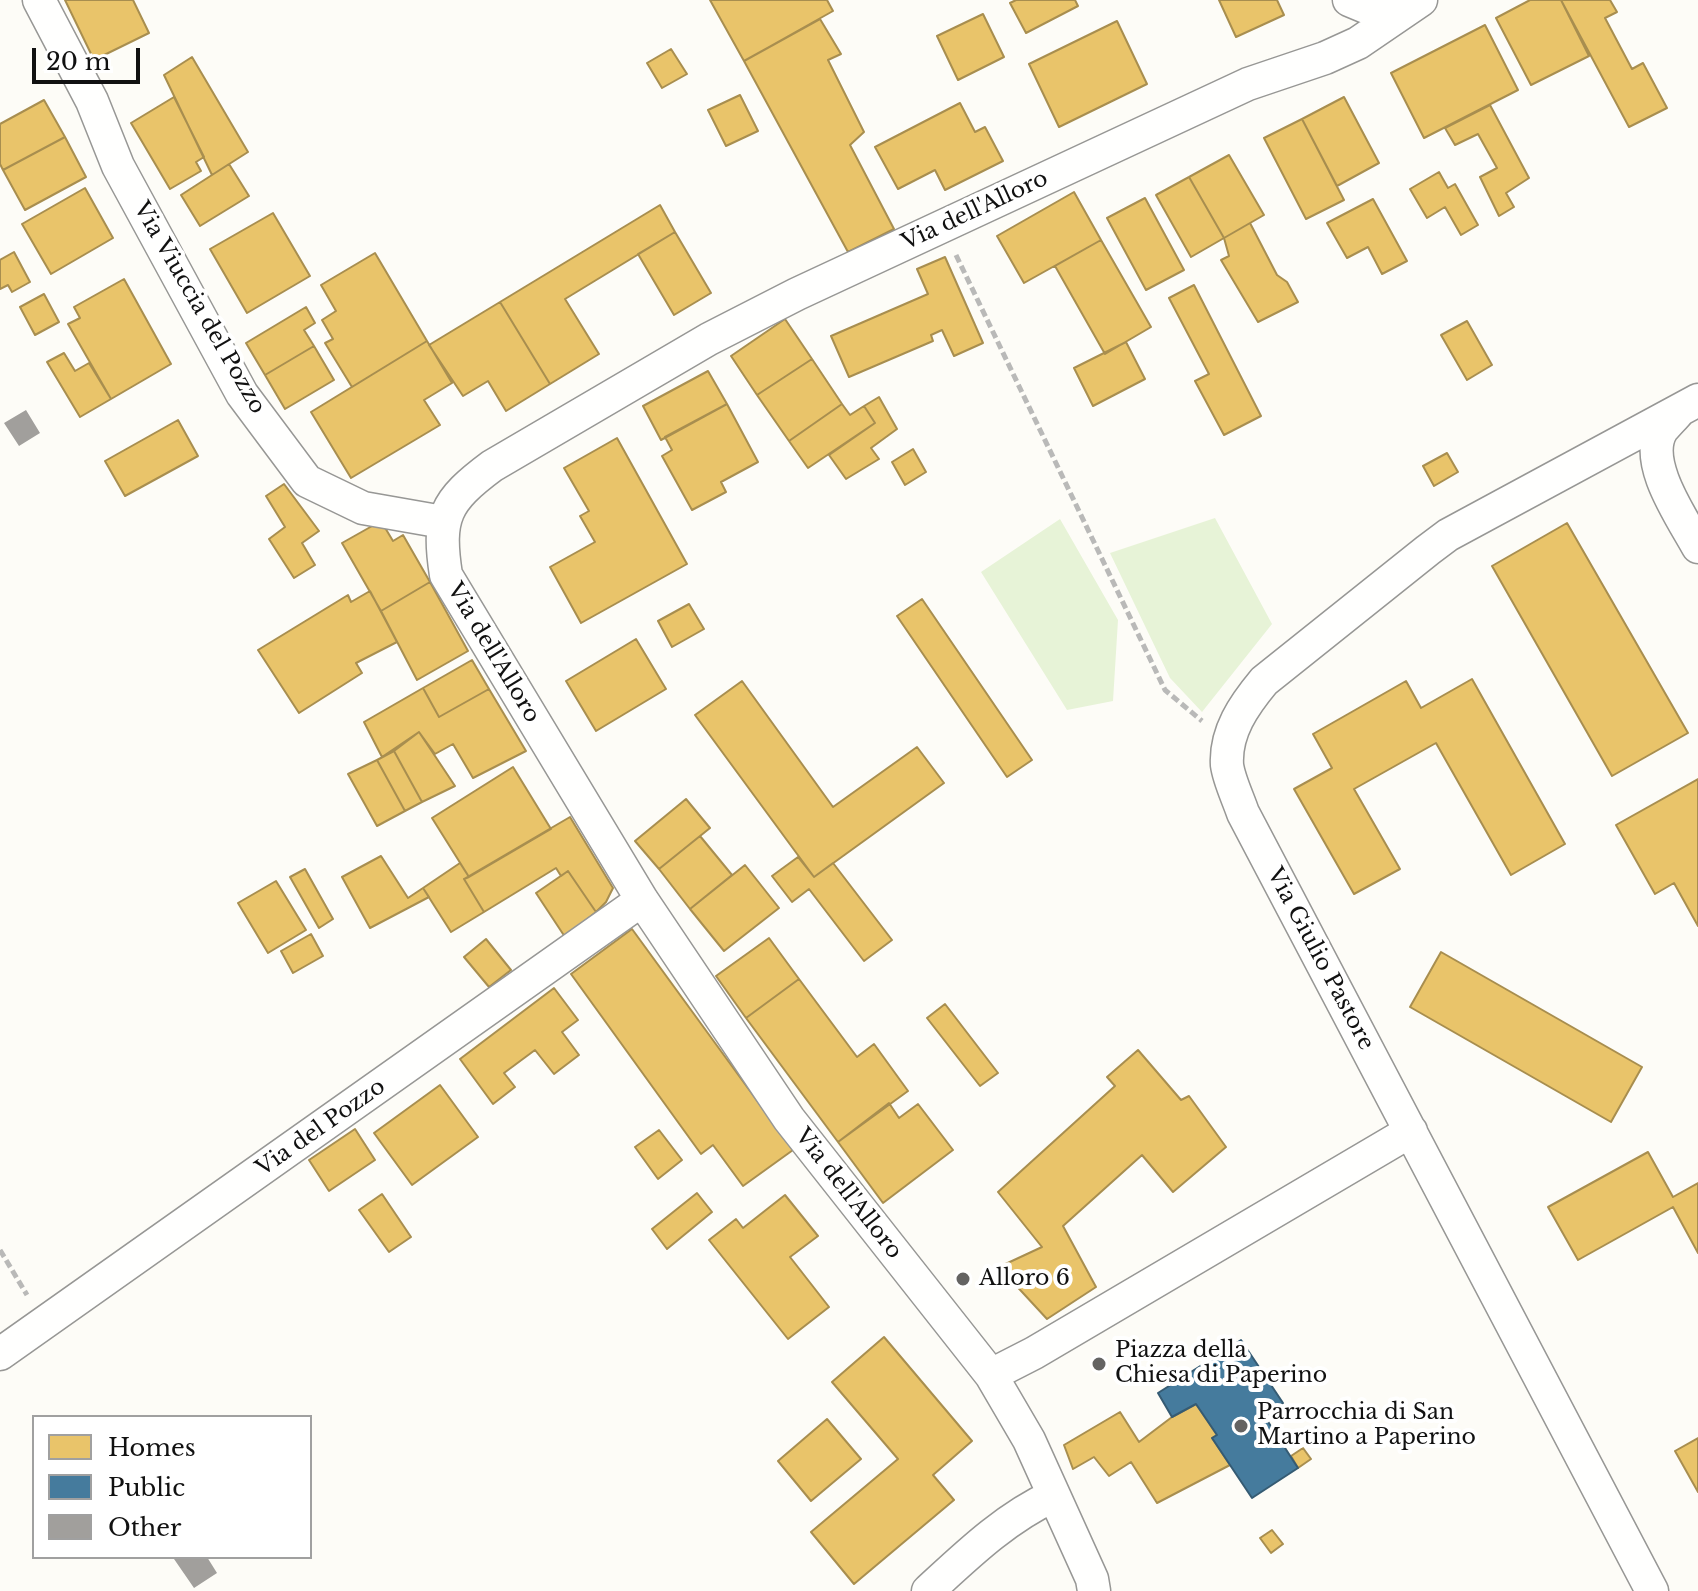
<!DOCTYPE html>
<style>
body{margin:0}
#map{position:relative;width:1698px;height:1591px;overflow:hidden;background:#fdfcf7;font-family:"Libre Baskerville",serif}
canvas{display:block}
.legend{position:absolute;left:32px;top:1415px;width:280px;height:144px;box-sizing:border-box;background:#fff;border:2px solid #a0a0a0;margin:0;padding:10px 14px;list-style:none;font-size:24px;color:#111}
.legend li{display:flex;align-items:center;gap:16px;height:40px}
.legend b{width:40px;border:2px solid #a0a0a0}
.scale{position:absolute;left:32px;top:48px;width:108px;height:36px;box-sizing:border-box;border:4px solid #111;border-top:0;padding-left:10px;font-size:24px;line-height:28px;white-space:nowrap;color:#111;-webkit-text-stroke:6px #fff;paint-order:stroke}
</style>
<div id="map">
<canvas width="1698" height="1591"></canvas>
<ul class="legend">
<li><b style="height:22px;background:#e9c46a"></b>Homes</li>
<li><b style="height:22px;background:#457b9d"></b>Public</li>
<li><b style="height:22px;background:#a19f9c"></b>Other</li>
</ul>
<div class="scale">20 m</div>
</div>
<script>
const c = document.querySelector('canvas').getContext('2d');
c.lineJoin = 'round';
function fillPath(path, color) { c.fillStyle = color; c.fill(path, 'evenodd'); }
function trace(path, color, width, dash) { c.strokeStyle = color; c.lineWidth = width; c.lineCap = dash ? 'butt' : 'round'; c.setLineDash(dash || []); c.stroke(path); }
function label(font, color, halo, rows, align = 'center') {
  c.font = font + ' "Libre Baskerville",serif'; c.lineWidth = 8; c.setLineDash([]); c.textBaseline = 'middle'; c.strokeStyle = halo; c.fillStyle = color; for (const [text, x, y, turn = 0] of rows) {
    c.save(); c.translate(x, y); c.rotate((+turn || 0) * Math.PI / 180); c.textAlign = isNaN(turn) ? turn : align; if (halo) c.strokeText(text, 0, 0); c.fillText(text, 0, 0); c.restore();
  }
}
const green = new Path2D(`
 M1215,518L1272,624L1202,712L1170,678L1110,553Z
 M1060,519L1118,620L1113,701L1067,710L981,572Z`);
const homes = new Path2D(`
 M65,0H133L149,33L94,60Z
 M710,0H827L833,11L744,61Z
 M1016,0H1075L1078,6L1026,33L1010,3Z
 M1219,0H1277L1284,15L1236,37Z
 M1530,0H1561L1589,56L1531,85L1496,18Z
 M1561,0H1610L1617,12L1605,18L1632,69L1643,63L1667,108L1629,127Z
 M983,14L1004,57L958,80L937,36Z
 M820,19L841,54L828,60L864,132L850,145L894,229L848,252L744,61Z
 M1117,21L1147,84L1059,127L1029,64Z
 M1485,25L1518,90L1424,138L1391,73Z
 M671,49L687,74L662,88L647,63Z
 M192,57L248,152L212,175L164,75Z
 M740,95L758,131L726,146L708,110Z
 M174,97L204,157L196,162L201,171L170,189L131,123Z
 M1344,97L1379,163L1337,186L1302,119Z
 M44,100L65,137L3,170L0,164V124Z
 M960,103L975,132L985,127L1003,161L945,190L935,170L898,189L875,147Z
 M1490,105L1529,178L1506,193L1514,207L1499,216L1480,177L1497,168L1478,134L1455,145L1445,128Z
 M1302,119L1344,200L1306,219L1264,138Z
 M65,137L86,177L25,210L3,170Z
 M1229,155L1264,215L1224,238L1189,177Z
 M229,164L249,196L200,226L181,195Z
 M1439,172L1448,188L1455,184L1478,225L1461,235L1445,207L1427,218L1410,189Z
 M1189,177L1224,238L1191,257L1156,195Z
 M85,188L113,238L51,274L22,224Z
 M1074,192L1101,240L1024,283L997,236Z
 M1145,198L1184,270L1146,290L1107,218Z
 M1373,199L1407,261L1382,274L1368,247L1347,258L1327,223Z
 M660,205L675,232L565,299L599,354L550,384L500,302Z
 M273,213L310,276L247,313L210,249Z
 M1250,223L1277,275L1287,282L1298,302L1258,322L1221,260L1229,256L1224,238Z
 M675,232L711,293L674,315L638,254Z
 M1101,240L1151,327L1105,354L1055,266Z
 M14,252L30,282L12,292L8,285L0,289V260Z
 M375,253L427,341L352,387L325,343L333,339L322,320L336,311L321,285Z
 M945,257L983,343L954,356L942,330L931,335L933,341L849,377L831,336L928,294L917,269Z
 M124,279L171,364L111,399L68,324L80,318L74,307Z
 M1194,285L1261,416L1224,435L1195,381L1209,374L1169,298Z
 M44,294L59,322L35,335L20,307Z
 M500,302L550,384L506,411L488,381L463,396L429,345Z
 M306,307L315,323L304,330L314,346L265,375L246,343Z
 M785,319L812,359L757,395L731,356Z
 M1467,321L1492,365L1467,380L1441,335Z
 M427,341L452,383L424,400L440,425L351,478L311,412Z
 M1126,342L1145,379L1093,406L1074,368Z
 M314,346L334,380L285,409L265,375Z
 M64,353L75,371L89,363L111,399L80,417L47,362Z
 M812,359L842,404L789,441L757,395Z
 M708,371L727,404L661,440L643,406Z
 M879,397L897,429L871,448L879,459L846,479L829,455L875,423L864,406Z
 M727,404L758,462L721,482L726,492L692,510L662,456L672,450L665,437Z
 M842,404L850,415L864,406L875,423L808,468L789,441Z
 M178,420L198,456L125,496L105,461Z
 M617,438L687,564L581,623L550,567L595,542L580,516L589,511L564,468Z
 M913,449L926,472L905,485L892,462Z
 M1447,453L1458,472L1434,486L1423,466Z
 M284,484L319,531L302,543L315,565L294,578L269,539L285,527L266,496Z
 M381,521L393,541L403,535L430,582L381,611L342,543Z
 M1567,523L1688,733L1612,776L1492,566Z
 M430,582L468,651L417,680L381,611Z
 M370,591L397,642L356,663L362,673L299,713L258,650L348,595L351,602Z
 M922,599L1032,760L1007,777L897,616Z
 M689,604L704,629L672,647L658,621Z
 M636,639L666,689L596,731L566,681Z
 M472,660L489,689L439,717L423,688Z
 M1472,679L1565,844L1511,875L1436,743L1354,789L1400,869L1354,894L1294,789L1332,768L1313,734L1406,681L1421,708Z
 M742,681L833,807L917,747L944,783L814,877L695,715Z
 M423,688L439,717L489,689L526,751L473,778L453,744L435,754L419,732L382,757L364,722Z
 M419,732L455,786L422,802L394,751Z
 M394,751L422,802L405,811L377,760Z
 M377,760L405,811L377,826L348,774Z
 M513,767L551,829L469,877L432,818Z
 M1698,779V926L1674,883L1655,894L1616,825Z
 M686,799L710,828L659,869L635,841Z
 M570,817L613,888L606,902L596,912L568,871L561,876L556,868L484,912L464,879Z
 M700,836L732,875L690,909L659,869Z
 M381,856L408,898L423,888L429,897L370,928L342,877Z
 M798,857L814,877L833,863L892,940L864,961L809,889L792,902L772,876Z
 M460,863L469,877L464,879L484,912L451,932L423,888Z
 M745,865L779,908L724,951L690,909Z
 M305,869L333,919L319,928L290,877Z
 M568,871L596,912L565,937L536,893Z
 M276,881L306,930L268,953L238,903Z
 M632,929L793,1150L743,1186L713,1145L701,1154L571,974Z
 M311,934L323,956L293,973L281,951Z
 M769,938L799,979L746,1018L716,976Z
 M486,939L511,970L489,987L464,957Z
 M1441,952L1642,1067L1611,1122L1410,1007Z
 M799,979L857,1057L874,1044L908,1091L838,1142L746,1018Z
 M554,988L578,1020L562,1032L579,1055L554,1074L535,1050L504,1073L515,1087L493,1104L460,1059Z
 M945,1004L998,1073L980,1086L927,1018Z
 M1138,1050L1181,1100L1189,1096L1226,1147L1173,1192L1142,1155L1063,1226L1096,1287L1047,1319L999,1267L1042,1247L998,1192L1115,1086L1107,1077Z
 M440,1085L478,1137L412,1185L374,1133Z
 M889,1103L899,1118L918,1104L953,1150L883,1203L838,1142Z
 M355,1129L375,1160L329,1191L309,1160Z
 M659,1130L682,1160L658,1179L635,1147Z
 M1648,1152L1673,1197L1698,1183V1253L1673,1207L1578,1260L1548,1207Z
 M697,1193L712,1212L667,1249L652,1229Z
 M382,1194L411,1237L389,1252L359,1210Z
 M785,1195L818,1236L790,1257L829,1307L788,1339L709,1240L736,1219L743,1228Z
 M884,1337L972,1441L933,1475L954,1500L854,1584L811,1532L898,1459L832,1382Z
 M1196,1404L1217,1435L1212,1438L1230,1465L1157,1503L1131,1462L1109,1476L1094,1457L1073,1469L1064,1445L1120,1412L1139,1442L1172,1417Z
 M827,1419L861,1459L811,1501L778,1461Z
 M1698,1438V1492L1675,1451Z
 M1303,1448L1311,1459L1298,1468L1291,1456Z
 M1272,1530L1283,1544L1271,1553L1260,1538Z`);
const public = new Path2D(`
 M1241,1340L1283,1403L1265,1417L1298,1468L1252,1498L1212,1438L1217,1435L1196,1404L1172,1417L1158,1393Z`);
const building = new Path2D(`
 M26,410L40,433L19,446L4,423Z
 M178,1557H207L217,1573L194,1588L174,1559Z`);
const path = new Path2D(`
 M956,255L1165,690L1202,721
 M0,1250L27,1295`);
const minor = new Path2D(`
 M39,0L92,101L118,166L242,394L307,481L363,508L443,522
 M1349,0L1373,10L1404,9
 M1679,411C1674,417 1667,424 1662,430C1642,462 1683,519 1698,547
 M0,1354L642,900
 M991,1375L1034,1353L1411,1131
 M928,1591C966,1556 1005,1518 1053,1496
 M1094,1591L1092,1579L1029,1440L991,1375L789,1119L642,900L446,575C437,517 445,501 492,466L709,339L797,294L1248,84L1325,58L1358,43L1421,0
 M1652,1591L1243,813C1238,798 1229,780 1227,765C1225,732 1244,705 1264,681L1428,550L1448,535L1698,400`);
const markers = [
 [963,1279,8,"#646362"],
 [1099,1364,8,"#646362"],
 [1241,1426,8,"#646362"]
];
const streetNames = [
 ["Via dell'Alloro",975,211,-25],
 ["Via Viuccia del Pozzo",199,308,60],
 ["Via dell'Alloro",493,653,59],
 ["Via Giulio Pastore",1320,959,62],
 ["Via del Pozzo",321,1128,-35],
 ["Via dell'Alloro",848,1194,52]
];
const poiNames = [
 ["Alloro 6",979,1279],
 ["Piazza della",1115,1351],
 ["Chiesa di Paperino",1115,1376],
 ["Parrocchia di San",1257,1413],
 ["Martino a Paperino",1257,1438]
];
fillPath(green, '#e7f3d7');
fillPath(homes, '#e9c46a');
trace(homes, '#a88e4f', 2);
fillPath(public, '#457b9d');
trace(public, '#355b73', 2);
fillPath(building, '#a19f9c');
trace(minor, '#979795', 35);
trace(path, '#b9b9b8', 5, [8, 4]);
trace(minor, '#fffffe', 32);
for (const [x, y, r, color] of markers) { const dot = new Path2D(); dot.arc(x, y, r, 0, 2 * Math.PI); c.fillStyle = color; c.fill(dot); trace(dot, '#fff', 3); }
label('22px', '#111', '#fff', streetNames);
label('22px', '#111', '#fff', poiNames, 'left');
</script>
